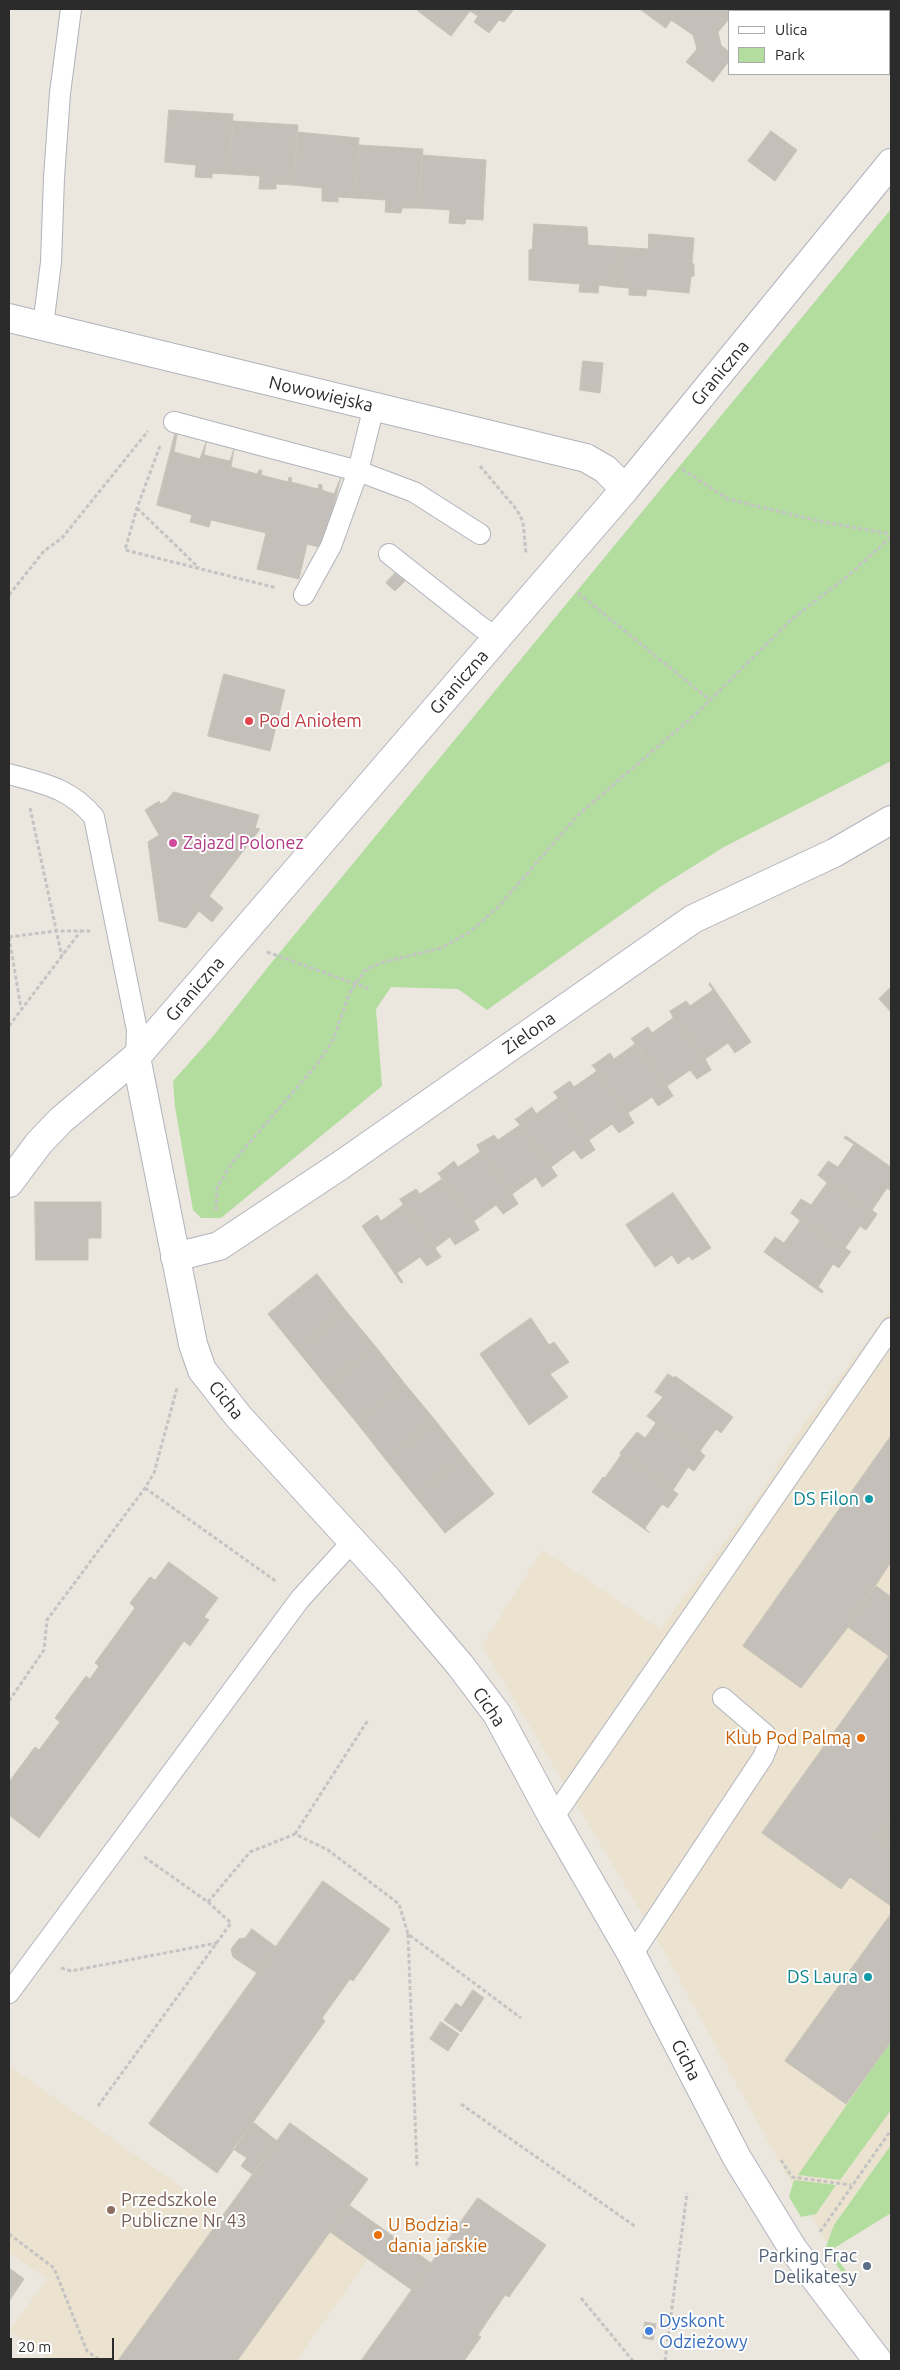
<!DOCTYPE html>
<meta charset="utf-8">
<style>
body{margin:0}
#map{position:relative;width:900px;height:2370px;overflow:hidden;background:#ebe6de;font-family:Ubuntu,sans-serif}
canvas{display:block}
.frame{position:absolute;inset:0;border:10px solid #2b2b2b;pointer-events:none}
.legend{position:absolute;left:728px;top:10px;width:162px;height:65px;box-sizing:border-box;background:#fff;border:1px solid #aaa;margin:0;padding:6px 9px;list-style:none;font-size:15px;color:#2b2b2b}
.legend li{display:flex;align-items:center;gap:10px;height:25px}
.legend b{width:25px;border:1px solid #aaa}
.scale{position:absolute;left:10px;top:2338px;width:104px;height:22px;box-sizing:border-box;border:2px solid #2b2b2b;border-top:0;padding-left:6px;font-size:15px;line-height:18px;white-space:nowrap;color:#2b2b2b;-webkit-text-stroke:4px #fff;paint-order:stroke}
</style>
<div id="map">
<canvas width="900" height="2370"></canvas>
<div class="frame"></div>
<ul class="legend">
<li><b style="height:6px;background:#fff"></b>Ulica</li>
<li><b style="height:14px;background:#b2dd9f"></b>Park</li>
</ul>
<div class="scale">20 m</div>
</div>
<script>
const c = document.querySelector('canvas').getContext('2d');
c.lineJoin = 'round';
function fillPath(path, color) { c.fillStyle = color; c.fill(path, 'evenodd'); }
function trace(path, color, width, dash) { c.strokeStyle = color; c.lineWidth = width; c.lineCap = dash ? 'butt' : 'round'; c.setLineDash(dash || []); c.stroke(path); }
function label(font, color, halo, rows, align = 'center') {
  c.font = font + ' Ubuntu,sans-serif'; c.lineWidth = 4; c.setLineDash([]); c.textBaseline = 'middle'; c.strokeStyle = halo; c.fillStyle = color; for (const [text, x, y, turn = 0] of rows) {
    c.save(); c.translate(x, y); c.rotate((+turn || 0) * Math.PI / 180); c.textAlign = isNaN(turn) ? turn : align; if (halo) c.strokeText(text, 0, 0); c.fillText(text, 0, 0); c.restore();
  }
}
const education = new Path2D(`
 M891,1309V2213L831,2250L781,2165L659,1942L482,1646L542,1550L660,1629L761,1493L794,1438Z
 M9,2066L222,2216L290,2123L368,2179L330,2232L368,2259L296,2361H52L9,2331L47,2279L9,2252Z`);
const green = new Path2D(`
 M891,209V761L724,847L660,887L487,1010L458,989L391,987L376,1009L382,1086L221,1218H201L193,1210L175,1107L173,1081L214,1035L272,962Z
 M891,2041V2110L840,2180L798,2175Z
 M891,2145V2213L831,2250L854,2282V2284L851,2285L825,2249L834,2225Z
 M794,2180L836,2185L816,2214L801,2217L789,2197Z`);
const building = new Path2D(`
 M420,9H446L435,24L418,11Z
 M446,9H514L504,22L499,20L489,33L474,22L478,16L470,11L451,36L435,24Z
 M640,9H745L729,11V19L718,32L721,45L729,52V61L713,82L686,62L697,49L693,35L671,20L666,28Z
 M169,110L233,114L229,174L212,173V178L195,177L196,165L165,162Z
 M233,121L298,125L294,185L276,184V189H259L260,176L229,174Z
 M771,131L797,150L775,181L748,161Z
 M297,132L359,138L355,198L338,197V202L322,201V188L294,185Z
 M359,145L423,149L419,208H402L401,213L385,212L386,200L355,198Z
 M422,155L486,160L483,220L466,219L465,224L449,223L450,210L419,208Z
 M534,224L587,227L588,245L618,247L615,287L599,285L598,293L579,292L580,284L529,280V250L532,249Z
 M649,234L694,238L692,263L694,264V276L691,277L689,293L647,289L646,296L629,295V288L615,287L618,247L648,249Z
 M583,361L603,363L600,393L580,390Z
 M175,434H177L174,452L200,459L206,442L204,455L230,461L234,449L231,467L257,474L259,470H262L261,475L288,482L289,477L292,478L291,482L318,489L319,484L322,485V490L334,494L341,477L323,548L307,544L299,579L257,569L266,533L211,520L209,527L190,522L192,515L157,505Z
 M395,573L405,581L395,591L386,583Z
 M224,674L285,690L270,751L208,736Z
 M174,792L259,815L255,828L260,829L209,896L223,908L212,922L199,911L186,928L159,921L148,842L159,835L145,810L159,801L160,804L166,801Z
 M710,983L751,1042L735,1053L728,1043L705,1059L711,1070L670,1011L686,1001L690,1006L713,990L709,985Z
 M891,987V1012L879,999Z
 M670,1011L711,1070L697,1079L690,1070L667,1086L673,1096L632,1038L648,1027L652,1033L673,1018Z
 M631,1038L673,1096L658,1106L652,1097L628,1113L634,1123L593,1065L610,1053L614,1059L635,1044Z
 M592,1065H593L634,1123L619,1133L612,1124L589,1140L595,1150L554,1092L570,1081L574,1087L597,1071Z
 M554,1092L595,1150L581,1159L574,1150L551,1167L557,1176L516,1119L532,1107L536,1114L558,1098Z
 M515,1119H516L557,1176L542,1187L536,1177L512,1194L518,1204L477,1145L494,1135L498,1140L520,1125Z
 M846,1136L891,1167V1191L887,1188L872,1210L877,1214L876,1216L818,1175L828,1161L838,1167L854,1144L844,1138Z
 M477,1145L518,1204L503,1214L496,1205L474,1221L479,1230L439,1173L454,1161L458,1167L480,1152Z
 M438,1173L479,1230L455,1245L450,1237L435,1248L441,1257L400,1199L416,1189L420,1194L442,1179Z
 M818,1175L876,1216L866,1230L860,1226L845,1248L851,1252L849,1254L791,1213L801,1199L811,1205L827,1183Z
 M673,1193L711,1248L692,1260L689,1256L678,1264L672,1255L655,1267L626,1225Z
 M400,1199L441,1257L427,1266L420,1257L397,1273L403,1282L401,1283L362,1226L377,1215L381,1221L403,1205Z
 M35,1202H101V1238H88V1260H36Z
 M791,1213L849,1254L839,1268L833,1264L818,1287L823,1291L822,1293L764,1252L775,1237L784,1243L800,1221Z
 M317,1274L346,1311L297,1350L268,1314Z
 M346,1311L376,1347L327,1387L297,1350Z
 M531,1318L549,1345L554,1342L569,1362L550,1374L568,1397L529,1425L480,1354Z
 M376,1347L405,1384L357,1423L327,1387Z
 M668,1374L674,1378L675,1376L733,1417L721,1433L716,1429L700,1451L705,1456L647,1416L663,1397L655,1392Z
 M405,1384L435,1420L386,1460L357,1423Z
 M647,1416L705,1456L694,1471L688,1467L673,1490L678,1494L620,1453L637,1432L645,1438L656,1423Z
 M435,1420L464,1457L415,1496L386,1460Z
 M891,1436V1562L848,1627L801,1688L743,1646Z
 M620,1453L678,1494L668,1508L662,1504L645,1528L650,1533L592,1492L603,1477L605,1478L621,1455Z
 M464,1457L494,1494L445,1533L415,1496Z
 M169,1562L218,1598L204,1617L209,1620L190,1646L184,1641L39,1838L9,1815V1782L35,1747L39,1750L60,1722L55,1718L86,1676L90,1679L99,1666L95,1663L135,1608L130,1603L150,1577L155,1580Z
 M875,1585L891,1597V1653L889,1656L848,1627Z
 M891,1653V1819L879,1837L891,1846V1906L850,1877L841,1889L762,1833Z
 M891,1819V1846L879,1837Z
 M323,1881L390,1929L353,1981L350,1979L322,2018L325,2021L217,2173L149,2124Z
 M891,1914V2041L846,2104L785,2061Z
 M252,1929L276,1947L257,1973L233,1957L231,1949L239,1939L245,1938Z
 M473,1990L484,1998L461,2032L444,2020L456,2003L461,2007Z
 M441,2022L459,2034L448,2051L430,2039Z
 M253,2122L277,2141L252,2174L241,2166L247,2158L233,2149Z
 M290,2123L368,2179L237,2361H118Z
 M478,2198L546,2245L509,2297L505,2295L478,2335L481,2337L464,2361H361Z
 M349,2205L431,2263L412,2290L330,2232Z
 M9,2268L24,2279L9,2301Z
 M645,2322L656,2324L653,2340L643,2338Z`);
const path = new Path2D(`
 M160,446L137,508L125,550L277,588
 M480,466L517,510L523,522L526,554
 M682,469L728,499L823,522L891,534
 M137,508L199,568
 M578,593L710,700
 M9,595L44,551L62,538L148,431
 M30,808L62,957
 M9,937L55,931H90
 M9,937L21,1008
 M267,952L370,989
 M9,1026L80,932
 M216,1210L217,1188L231,1164L318,1063L333,1040L349,994L364,971L380,963L441,948L470,932L500,905L577,816L698,712L792,619L849,575L891,537
 M145,1488L277,1582
 M9,1701L44,1650L47,1620L145,1488L154,1473L177,1388
 M295,1834L368,1720
 M208,1902L250,1852L295,1834L328,1850L399,1904L408,1934L521,2018
 M408,1934L417,2168
 M61,1968L71,1971L217,1943
 M461,2104L636,2227
 M98,2106L231,1923L208,1902L143,1856
 M781,2160L792,2177L851,2185
 M820,2232L891,2130
 M9,2234L54,2268L87,2351L101,2361
 M581,2298L633,2361
 M665,2361L687,2193`);
const lane = new Path2D(`
 M43,326L51,262L54,178L60,93L71,9
 M174,422L358,471L414,492L480,534
 M389,554L481,627L497,637
 M304,595L331,546L358,471L374,406
 M9,774C44,784 70,788 94,817L137,1030L136,1057
 M553,1818L891,1328
 M632,1955L763,1757L768,1745L765,1734L723,1698
 M9,1993L300,1599L352,1542`);
const street = new Path2D(`
 M9,318L586,458L605,469L625,489
 M136,1057L193,1344L202,1370L238,1416L388,1580L460,1665L497,1714L553,1818L632,1955L737,2158L793,2249L878,2361
 M9,1183L39,1143L61,1120L136,1057L625,489L891,163
 M175,1257L219,1246L341,1165L693,919L834,853L891,820`);
const markers = [
 [249,721,5,"#e0444e"],
 [173,843,5,"#d1479c"],
 [869,1499,5,"#0f9aa8"],
 [861,1738,5,"#e8710a"],
 [868,1977,5,"#0f9aa8"],
 [111,2210,5,"#8d6e63"],
 [378,2235,5,"#e8710a"],
 [867,2266,5,"#5c6f8a"],
 [649,2331,5,"#3f7fe0"]
];
const streetNames = [
 ["Graniczna",720,373,-50],
 ["Nowowiejska",321,394,13],
 ["Graniczna",459,682,-49],
 ["Graniczna",195,989,-49],
 ["Zielona",529,1033,-35],
 ["Cicha",226,1400,51],
 ["Cicha",489,1707,56],
 ["Cicha",686,2060,63]
];
const healthNames = [
 ["Pod Aniołem",259,721]
];
const hotelNames = [
 ["Zajazd Polonez",183,843]
];
const cultureNames = [
 ["DS Filon",859,1499],
 ["DS Laura",858,1977]
];
const foodNames = [
 ["Klub Pod Palmą",851,1738],
 ["U Bodzia -",388,2225,"left"],
 ["dania jarskie",388,2246,"left"]
];
const educationNames = [
 ["Przedszkole",121,2200],
 ["Publiczne Nr 43",121,2221]
];
const serviceNames = [
 ["Parking Frac",857,2256],
 ["Delikatesy",857,2277]
];
const shopNames = [
 ["Dyskont",659,2321],
 ["Odzieżowy",659,2342]
];
fillPath(education, '#ebe3cf');
fillPath(green, '#b2dd9f');
fillPath(building, '#c4c0b9');
trace(building, '#c7c2b8', 1);
trace(lane, '#b1b3bd', 22);
trace(street, '#b1b3bd', 30);
trace(path, '#c4c4c4', 3, [4, 2.5]);
trace(lane, '#fff', 20);
trace(street, '#fff', 28);
for (const [x, y, r, color] of markers) { const dot = new Path2D(); dot.arc(x, y, r, 0, 2 * Math.PI); c.fillStyle = color; c.fill(dot); trace(dot, '#fff', 2); }
label('18px', '#2b2b2b', '#fff', streetNames);
label('18px', '#be3a42', '#fff', healthNames, 'left');
label('18px', '#b23c85', '#fff', hotelNames, 'left');
label('18px', '#0d838f', '#fff', cultureNames, 'right');
label('18px', '#c56008', '#fff', foodNames, 'right');
label('18px', '#785e54', '#fff', educationNames, 'left');
label('18px', '#4e5e75', '#fff', serviceNames, 'right');
label('18px', '#366cbe', '#fff', shopNames, 'left');
</script>
